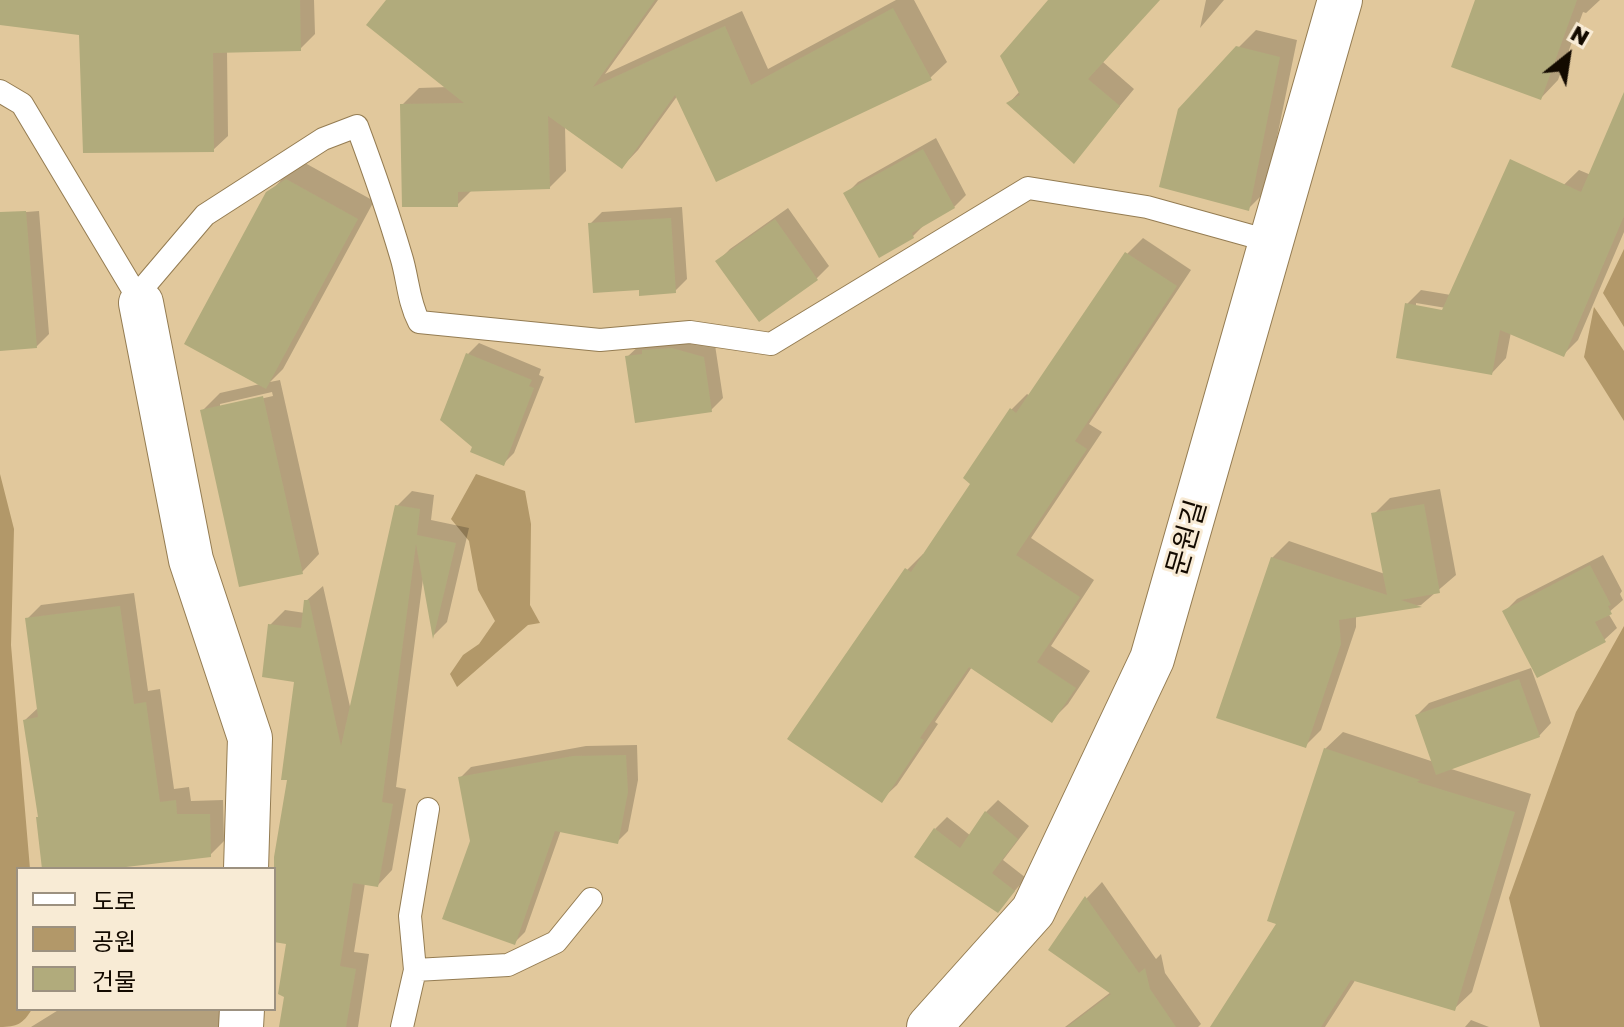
<!DOCTYPE html>
<meta charset="utf-8">
<style>
body{margin:0}
#map{position:relative;width:1624px;height:1027px;overflow:hidden;background:#e1c89c;font-family:"Golos Text","Noto Sans KR",sans-serif}
canvas{display:block}
.legend{position:absolute;left:16px;top:867px;width:260px;height:144px;box-sizing:border-box;background:#f8ebd5;border:2px solid #9c9180;margin:0;padding:10px 14px;list-style:none;font-size:24px;color:#130a00}
.legend li{display:flex;align-items:center;gap:16px;height:40px}
.legend b{width:40px;border:2px solid #9c9180}
.north{position:absolute;left:1528px;top:16px;width:80px;height:80px;-webkit-text-stroke:6px #f8ebd5;paint-order:stroke;rotate:30deg;font-size:22px;font-weight:700;line-height:32px;text-align:center;color:#130a00}
.north::after{content:'';display:block;margin:auto;width:28px;height:36px;background:#130a00;clip-path:polygon(50% 0,100% 100%,50% 72%,0 100%)}
</style>
<div id="map">
<canvas width="1624" height="1027"></canvas>
<ul class="legend">
<li><b style="height:10px;background:#fff"></b>도로</li>
<li><b style="height:22px;background:#b29869"></b>공원</li>
<li><b style="height:22px;background:#b1ab7c"></b>건물</li>
</ul>
<div class="north">N</div>
</div>
<script>
const c = document.querySelector('canvas').getContext('2d');
c.lineJoin = 'round';
function fillPath(path, color) { c.fillStyle = color; c.fill(path, 'evenodd'); }
function trace(path, color, width, dash) { c.strokeStyle = color; c.lineWidth = width; c.lineCap = dash ? 'butt' : 'round'; c.setLineDash(dash || []); c.stroke(path); }
function label(font, color, halo, rows, align = 'center') {
  c.font = font + ' "Golos Text","Noto Sans KR",sans-serif'; c.lineWidth = 6; c.setLineDash([]); c.textBaseline = 'middle'; c.strokeStyle = halo; c.fillStyle = color; for (const [text, x, y, turn = 0] of rows) {
    c.save(); c.translate(x, y); c.rotate((+turn || 0) * Math.PI / 180); c.textAlign = isNaN(turn) ? turn : align; if (halo) c.strokeText(text, 0, 0); c.fillText(text, 0, 0); c.restore();
  }
}
const green = new Path2D(`
 M1624,249V327L1603,293Z
 M1594,307L1624,351V421L1584,357Z
 M0,474L14,529L11,645L30,869H18V1009H32C23,1024 17,1027 0,1027Z
 M476,474L525,491L531,524L530,605L540,623L528,625L457,687L450,674L463,655L479,644L495,621L478,590L469,541L451,519Z
 M1624,626V1027H1540L1509,898L1576,712Z`);
const shadow = new Path2D(`
 M0,0H314L315,34L300,49L227,50L228,136L213,150L81,33L0,23Z
 M389,0H658L605,74L742,11L768,69L896,0H914L947,62L930,78L678,95L638,150L622,167L565,126L566,171L549,188L473,189L457,205L402,105L419,88L448,87Z
 M1049,0H1159L1103,62L1134,89L1074,161L1009,103L1020,91Z
 M1206,0H1224L1200,28Z
 M1477,0H1600L1586,13L1583,12L1558,80L1541,98Z
 M1256,30L1297,40L1266,191L1248,209L1238,48Z
 M1624,115V232L1578,340L1563,355L1511,332L1506,358L1492,373L1407,304L1421,290L1451,295L1579,170L1591,175ZM1416,303L1452,309L1451,313L1416,307Z
 M936,138L966,195L954,207L925,224L913,236L846,194L858,182Z
 M305,163L374,201L283,369L270,382L280,380L319,554L302,572L202,411L220,393L260,384L268,194L286,175ZM272,392L273,396L220,408V404Z
 M682,207L687,279L675,291L640,288L590,224L602,212Z
 M788,208L829,266L817,278L759,319L718,261L730,249Z
 M39,211L49,334L37,346L0,349V214Z
 M1143,238L1191,270L1089,424L1102,432L1031,538L1094,580L1051,646L1090,671L1068,704L1052,720L972,667L935,722L938,724L897,785L881,800L907,570L923,554L925,555L973,483L1011,410L1027,394L1030,396L1127,254Z
 M656,339L715,345L723,398L711,410L627,357L640,345Z
 M479,343L541,369L539,375L544,377L514,453L503,464L468,354Z
 M1440,489L1456,575L1421,605L1356,616V627L1321,730L1305,746L1272,558L1289,541L1385,574L1374,514L1390,498Z
 M412,491L434,495L431,520L469,528L447,622L434,635L423,579L396,787L406,789L392,870L378,885L365,883L354,952L369,954L358,1027H281L287,996L289,943L274,940V904L289,779L296,680L270,625L285,610L305,613L306,601L323,586L351,711L397,506Z
 M1603,555L1622,591L1620,594L1623,600L1608,613L1617,628L1604,640L1505,611L1517,599Z
 M134,593L148,691L160,689L174,789L189,787L191,801L223,800L224,841L210,855L93,869H44L40,816L25,720L39,707L27,619L41,605Z
 M1531,668L1551,723L1539,736L1448,768L1531,794L1472,992L1454,1009L1356,979L1325,1027H1212L1279,923L1325,749L1343,732L1434,762L1417,715L1429,703Z
 M637,745L638,780L628,831L617,842L561,830L525,932L514,943L472,841L460,778L471,767L586,746Z
 M998,800L1029,826L1003,860L1026,878L998,910L935,829L947,817L971,836L986,812Z
 M1102,882L1156,959L1161,954L1165,973L1201,1024L1198,1027H1065L1111,992L1051,949L1087,898Z
 M60,1009H226L228,1027H31Z
 M1471,1020L1489,1027H1465Z`);
const building = new Path2D(`
 M0,0H300L301,51L213,53L214,152L83,153L79,35L0,25Z
 M386,0H655L593,87L725,26L751,85L893,8L932,80L716,182L675,95L622,169L548,116L550,189L458,192V207H402L400,104L464,103L366,25Z
 M1048,0H1160L1088,79L1120,106L1074,164L1006,103L1020,95L1000,56Z
 M1475,0H1577L1541,100L1451,67Z
 M1236,46L1280,57L1249,211L1159,187L1178,109Z
 M1624,92V216L1564,357L1500,330L1492,375L1396,358L1405,303L1442,310L1510,159L1581,192Z
 M923,149L955,208L912,233L914,238L879,258L843,193Z
 M286,179L358,219L266,389L184,344L266,192Z
 M26,211L37,348L0,351V212Z
 M671,218L676,293L639,296V290L593,293L588,223Z
 M775,219L818,280L759,322L715,261Z
 M1125,252L1177,286L1075,441L1087,449L1016,555L1080,597L1037,662L1076,688L1052,723L969,667L920,738L924,740L882,803L787,739L905,568L911,572L970,484L963,478L1010,408L1016,413Z
 M672,348L704,357L712,412L635,423L625,356L642,354V350Z
 M466,353L532,380L529,386L534,388L504,466L470,452L472,447L440,420Z
 M263,396L303,574L239,587L200,410Z
 M1424,504L1440,593L1401,600L1422,607L1339,620L1341,644L1306,748L1216,718L1271,557L1387,595L1371,513Z
 M395,505L420,509L417,535L456,543L433,639L416,544L382,802L393,804L378,887L353,883L340,966L356,969L346,1027H279L284,997L278,994L286,944L274,942V857L287,780H281L294,682L262,677L268,624L301,628L304,600H309L341,746Z
 M1590,565L1611,605L1608,606L1612,614L1595,622L1606,642L1537,678L1502,611Z
 M120,606L134,704L146,702L160,802L176,800L177,814H210L211,857L109,869H42L36,817H38L23,720L38,717L25,618Z
 M1519,679L1540,737L1436,775L1415,715Z
 M1324,748L1420,780L1417,782L1515,812L1455,1011L1351,980L1321,1027H1210L1276,924L1267,921Z
 M626,755L628,792L618,844L555,831L515,945L442,919L470,841L458,777L573,756Z
 M985,811L1018,839L992,873L1015,891L998,913L914,857L934,828L960,848Z
 M1085,896L1139,973L1145,968L1150,989L1176,1027H1067L1111,994L1048,950Z`);
const service = new Path2D(`
 M0,91L22,104L141,303
 M137,295L205,215L323,139L357,126C373,169 388,212 401,256C408,278 408,301 419,322L600,340L690,332L771,344L1028,188L1147,207L1273,242
 M415,970L508,965L556,942L591,899
 M402,1027L415,970L410,916L428,809`);
const minor = new Path2D(`
 M141,303L191,560L250,738L246,869
 M241,1027L242,1009`);
const tertiary = new Path2D(`
 M929,1027L1033,911L1152,659L1340,0`);
const streetNames = [
 ["문원길",1187,538,-74]
];
fillPath(green, '#b29869');
fillPath(shadow, '#0003');
fillPath(building, '#b1ab7c');
trace(service, '#947c52', 24);
trace(minor, '#947c52', 46);
trace(tertiary, '#947c52', 46);
trace(service, '#fff', 22);
trace(minor, '#fff', 44);
trace(tertiary, '#fff', 44);
label('28px', '#130a00', '#f8ebd5', streetNames);
</script>
